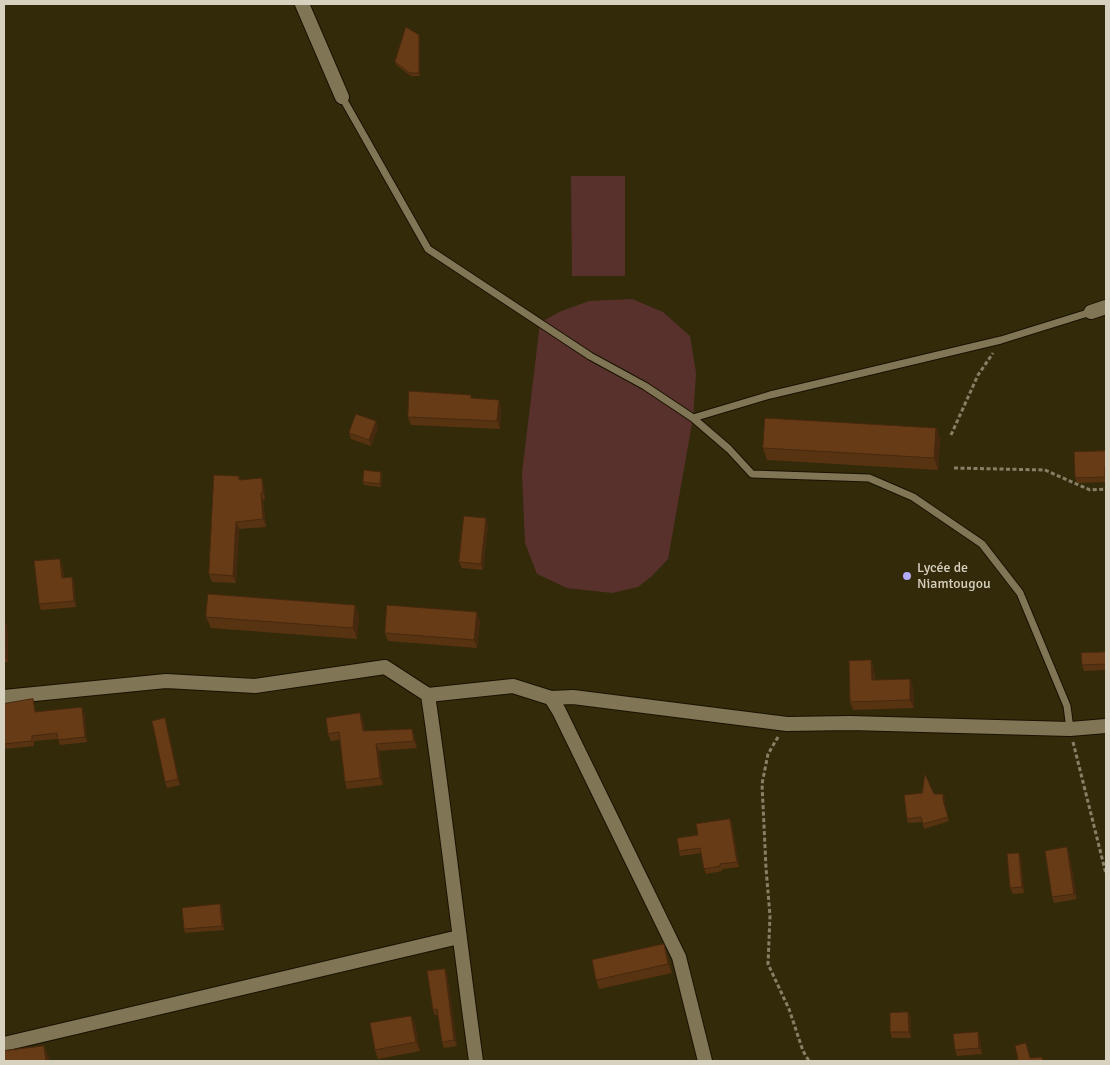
<!DOCTYPE html>
<meta charset="utf-8">
<style>
body{margin:0}
#map{position:relative;width:1110px;height:1065px;overflow:hidden;background:#332a0a;font-family:Signika,sans-serif}
canvas{display:block}
.frame{position:absolute;inset:0;border:5px solid #d7d1c0;pointer-events:none}
</style>
<div id="map">
<canvas width="1110" height="1065"></canvas>
<div class="frame"></div>
</div>
<script>
const c = document.querySelector('canvas').getContext('2d');
c.lineJoin = 'round';
function fillPath(path, color) { c.fillStyle = color; c.fill(path, 'evenodd'); }
function trace(path, color, width, dash) { c.strokeStyle = color; c.lineWidth = width; c.lineCap = dash ? 'butt' : 'round'; c.setLineDash(dash || []); c.stroke(path); }
function label(font, color, halo, rows, align = 'center') {
  c.font = font + ' Signika,sans-serif'; c.lineWidth = 4; c.setLineDash([]); c.textBaseline = 'middle'; c.strokeStyle = halo; c.fillStyle = color; for (const [text, x, y, turn = 0] of rows) {
    c.save(); c.translate(x, y); c.rotate((+turn || 0) * Math.PI / 180); c.textAlign = isNaN(turn) ? turn : align; if (halo) c.strokeText(text, 0, 0); c.fillText(text, 0, 0); c.restore();
  }
}
const green = new Path2D(`
 M571,176H625V276H572Z
 M632,299L663,312L690,336L696,373L693,418L668,559L652,576L638,587L612,593L567,588L537,574L525,543L522,473L540,323L559,312L589,301Z`);
const path = new Path2D(`
 M951,435L978,375L993,353
 M954,468L1045,470L1090,490L1106,489
 M778,737L768,754L762,784L766,868L770,916L768,964L789,1009L803,1051L809,1061
 M1073,742L1106,874`);
const lane = new Path2D(`
 M342,97L428,249L590,356L645,386L693,418L729,449L752,474L869,478L913,497L982,544L1020,593L1067,706L1070,729
 M693,418L770,395L1001,340L1091,312`);
const street = new Path2D(`
 M302,4L342,97
 M1091,312L1106,307
 M428,695L513,686L551,698L573,697L787,724L850,723L1070,729L1106,726
 M4,697L166,681L255,686L385,667L428,695C446,817 459,939 476,1061
 M551,698L559,711L679,957L705,1061
 M4,1044L459,937`);
const wall = new Path2D(`
 M420,38V76H411L396,65L395,62Z
 M472,398L499,400L501,408L500,429L411,425L408,417Z
 M376,421L378,427L371,446L351,439L349,433Z
 M936,428L940,439L938,470L767,460L763,448Z
 M1106,451V482L1077,483L1075,478Z
 M382,475L381,487L364,485L363,482Z
 M239,476L240,480L264,486L265,500H263L266,527L239,529L236,583L212,582L209,574Z
 M488,524L483,570L462,568L459,562Z
 M62,565L64,578L72,577L74,583L76,607L41,610L39,604Z
 M355,605L359,616L357,639L211,628L206,617Z
 M480,621L477,648L388,641L385,633Z
 M4,622H5L7,626L8,662H4Z
 M1106,652V670L1084,671L1082,665Z
 M871,660L874,669L875,680L910,679L913,688L914,708L853,710L850,702Z
 M33,699L36,712H84L87,742L60,745L58,739L34,741V746L4,749V704Z
 M360,713L363,720L364,731L412,729L414,736L417,748L379,751L383,785L347,789L345,782L340,740L331,741L328,734Z
 M167,724L180,785L167,788L165,782Z
 M934,794L945,798L944,804L949,821L924,829L922,822L908,823L907,819Z
 M730,819L732,824L739,867L722,869V871L706,874L704,869L701,853L680,856L679,851L698,835Z
 M1069,853L1077,899L1054,903L1052,897Z
 M1021,859L1024,893L1013,894L1010,888Z
 M220,904L222,908L224,930L185,933L184,929Z
 M667,953L672,973L599,989L596,980Z
 M445,969L447,974L457,1046L444,1048L442,1042L438,1015H435L433,1010Z
 M908,1012L911,1018V1038H892L890,1032Z
 M415,1024L420,1051L378,1059L375,1050Z
 M980,1038L982,1054L957,1056L955,1050Z`);
const shadedWall = new Path2D(`
 M419,35L420,38V76L419,73Z
 M499,400L501,408L500,429L497,421Z
 M376,421L378,427L371,446L369,440Z
 M936,428L940,439L938,470L934,458Z
 M1105,466L1106,471V479L1105,477Z
 M381,472L382,475L381,487L380,484Z
 M262,478L264,486L265,500L263,492Z
 M261,493L263,500L266,527L263,519Z
 M486,518L488,524L483,570L481,564Z
 M236,522L239,529L236,583L233,576Z
 M60,559L62,565L64,584L62,578Z
 M72,577L74,583L76,607L74,601Z
 M355,605L359,616L357,639L353,628Z
 M477,612L480,621L477,648L474,640Z
 M5,622L7,626L8,662L6,657Z
 M871,660L874,669L875,689L872,680Z
 M910,679L913,688L914,708L910,700Z
 M82,707L84,712L87,742L85,737Z
 M360,713L363,720L366,738L363,731Z
 M165,718L167,724L180,785L178,779Z
 M412,729L414,736L417,748L414,741Z
 M376,744L379,751L383,785L380,778Z
 M943,794L945,798L944,804L949,821L943,800Z
 M730,819L732,824L739,867L737,862Z
 M1067,847L1069,853L1077,899L1074,894Z
 M1019,853L1021,859L1024,893L1022,887Z
 M220,904L222,908L224,930L222,926Z
 M664,944L667,953L672,973L668,964Z
 M445,969L447,974L457,1046L454,1040Z
 M908,1012L911,1018V1038L909,1032Z
 M411,1016L415,1024L420,1051L416,1042Z
 M978,1032L980,1038L982,1054L979,1048Z
 M44,1046L49,1057V1061H46Z`);
const building = new Path2D(`
 M406,27L419,35V73H410L395,62Z
 M409,391L471,395V398L499,400L497,421L408,417Z
 M356,414L376,421L369,440L349,433Z
 M765,418L936,428L934,458L763,448Z
 M1106,451V466H1105V477L1075,478L1074,452Z
 M364,470L381,472L380,484L363,482Z
 M214,475L239,476V480L262,478L263,492L261,493L263,519L236,522L233,576L209,574Z
 M464,516L486,518L481,564L459,562Z
 M60,559L62,578L72,577L74,601L39,604L34,561Z
 M208,594L355,605L353,628L206,617Z
 M387,605L477,612L474,640L385,633Z
 M4,622H5L6,657H4Z
 M1106,652V664L1082,665L1081,653Z
 M871,660L872,680L910,679V700L850,702L849,661Z
 M33,699L35,712L82,707L85,737L58,740L57,733L32,736V741L4,744V704Z
 M360,713L363,731L412,729L414,741L376,744L380,778L345,782L339,732L328,734L326,718Z
 M165,718L178,779L165,782L152,721Z
 M925,774L934,794H943V800L948,817L923,824L921,817L907,819L904,795L922,793Z
 M730,819L737,862L720,864V866L704,869L700,848L679,851L677,838L698,835L696,824Z
 M1067,847L1074,894L1052,897L1045,851Z
 M1019,853L1022,887L1010,888L1007,854Z
 M220,904L222,926L184,929L182,908Z
 M664,944L668,964L596,980L592,960Z
 M445,969L454,1040L442,1042L437,1009L433,1010L427,971Z
 M908,1012L909,1032H890V1013Z
 M411,1016L416,1042L375,1050L370,1023Z
 M978,1032L979,1048L955,1050L953,1034Z
 M1026,1043L1030,1058L1042,1057L1043,1061H1012L1018,1059L1015,1046Z
 M44,1046L46,1061H4V1051Z`);
const markers = [
 [907,576,5,"#b3adf9"]
];
const poiNames = [
 ["Lycée de",917,568],
 ["Niamtougou",917,584]
];
fillPath(green, '#58312d');
trace(lane, '#191200', 9);
trace(street, '#191200', 16);
trace(path, '#878067', 3, [4, 2.5]);
trace(lane, '#807555', 7);
trace(street, '#807555', 14);
fillPath(wall, '#583312');
fillPath(shadedWall, '#47290f');
fillPath(building, '#663b15');
trace(building, '#47290f', 1);
for (const [x, y, r, color] of markers) { const dot = new Path2D(); dot.arc(x, y, r, 0, 2 * Math.PI); c.fillStyle = color; c.fill(dot); trace(dot, '#332a0a', 2); }
label('14px', '#d7d1c0', '#332a0a', poiNames, 'left');
</script>
